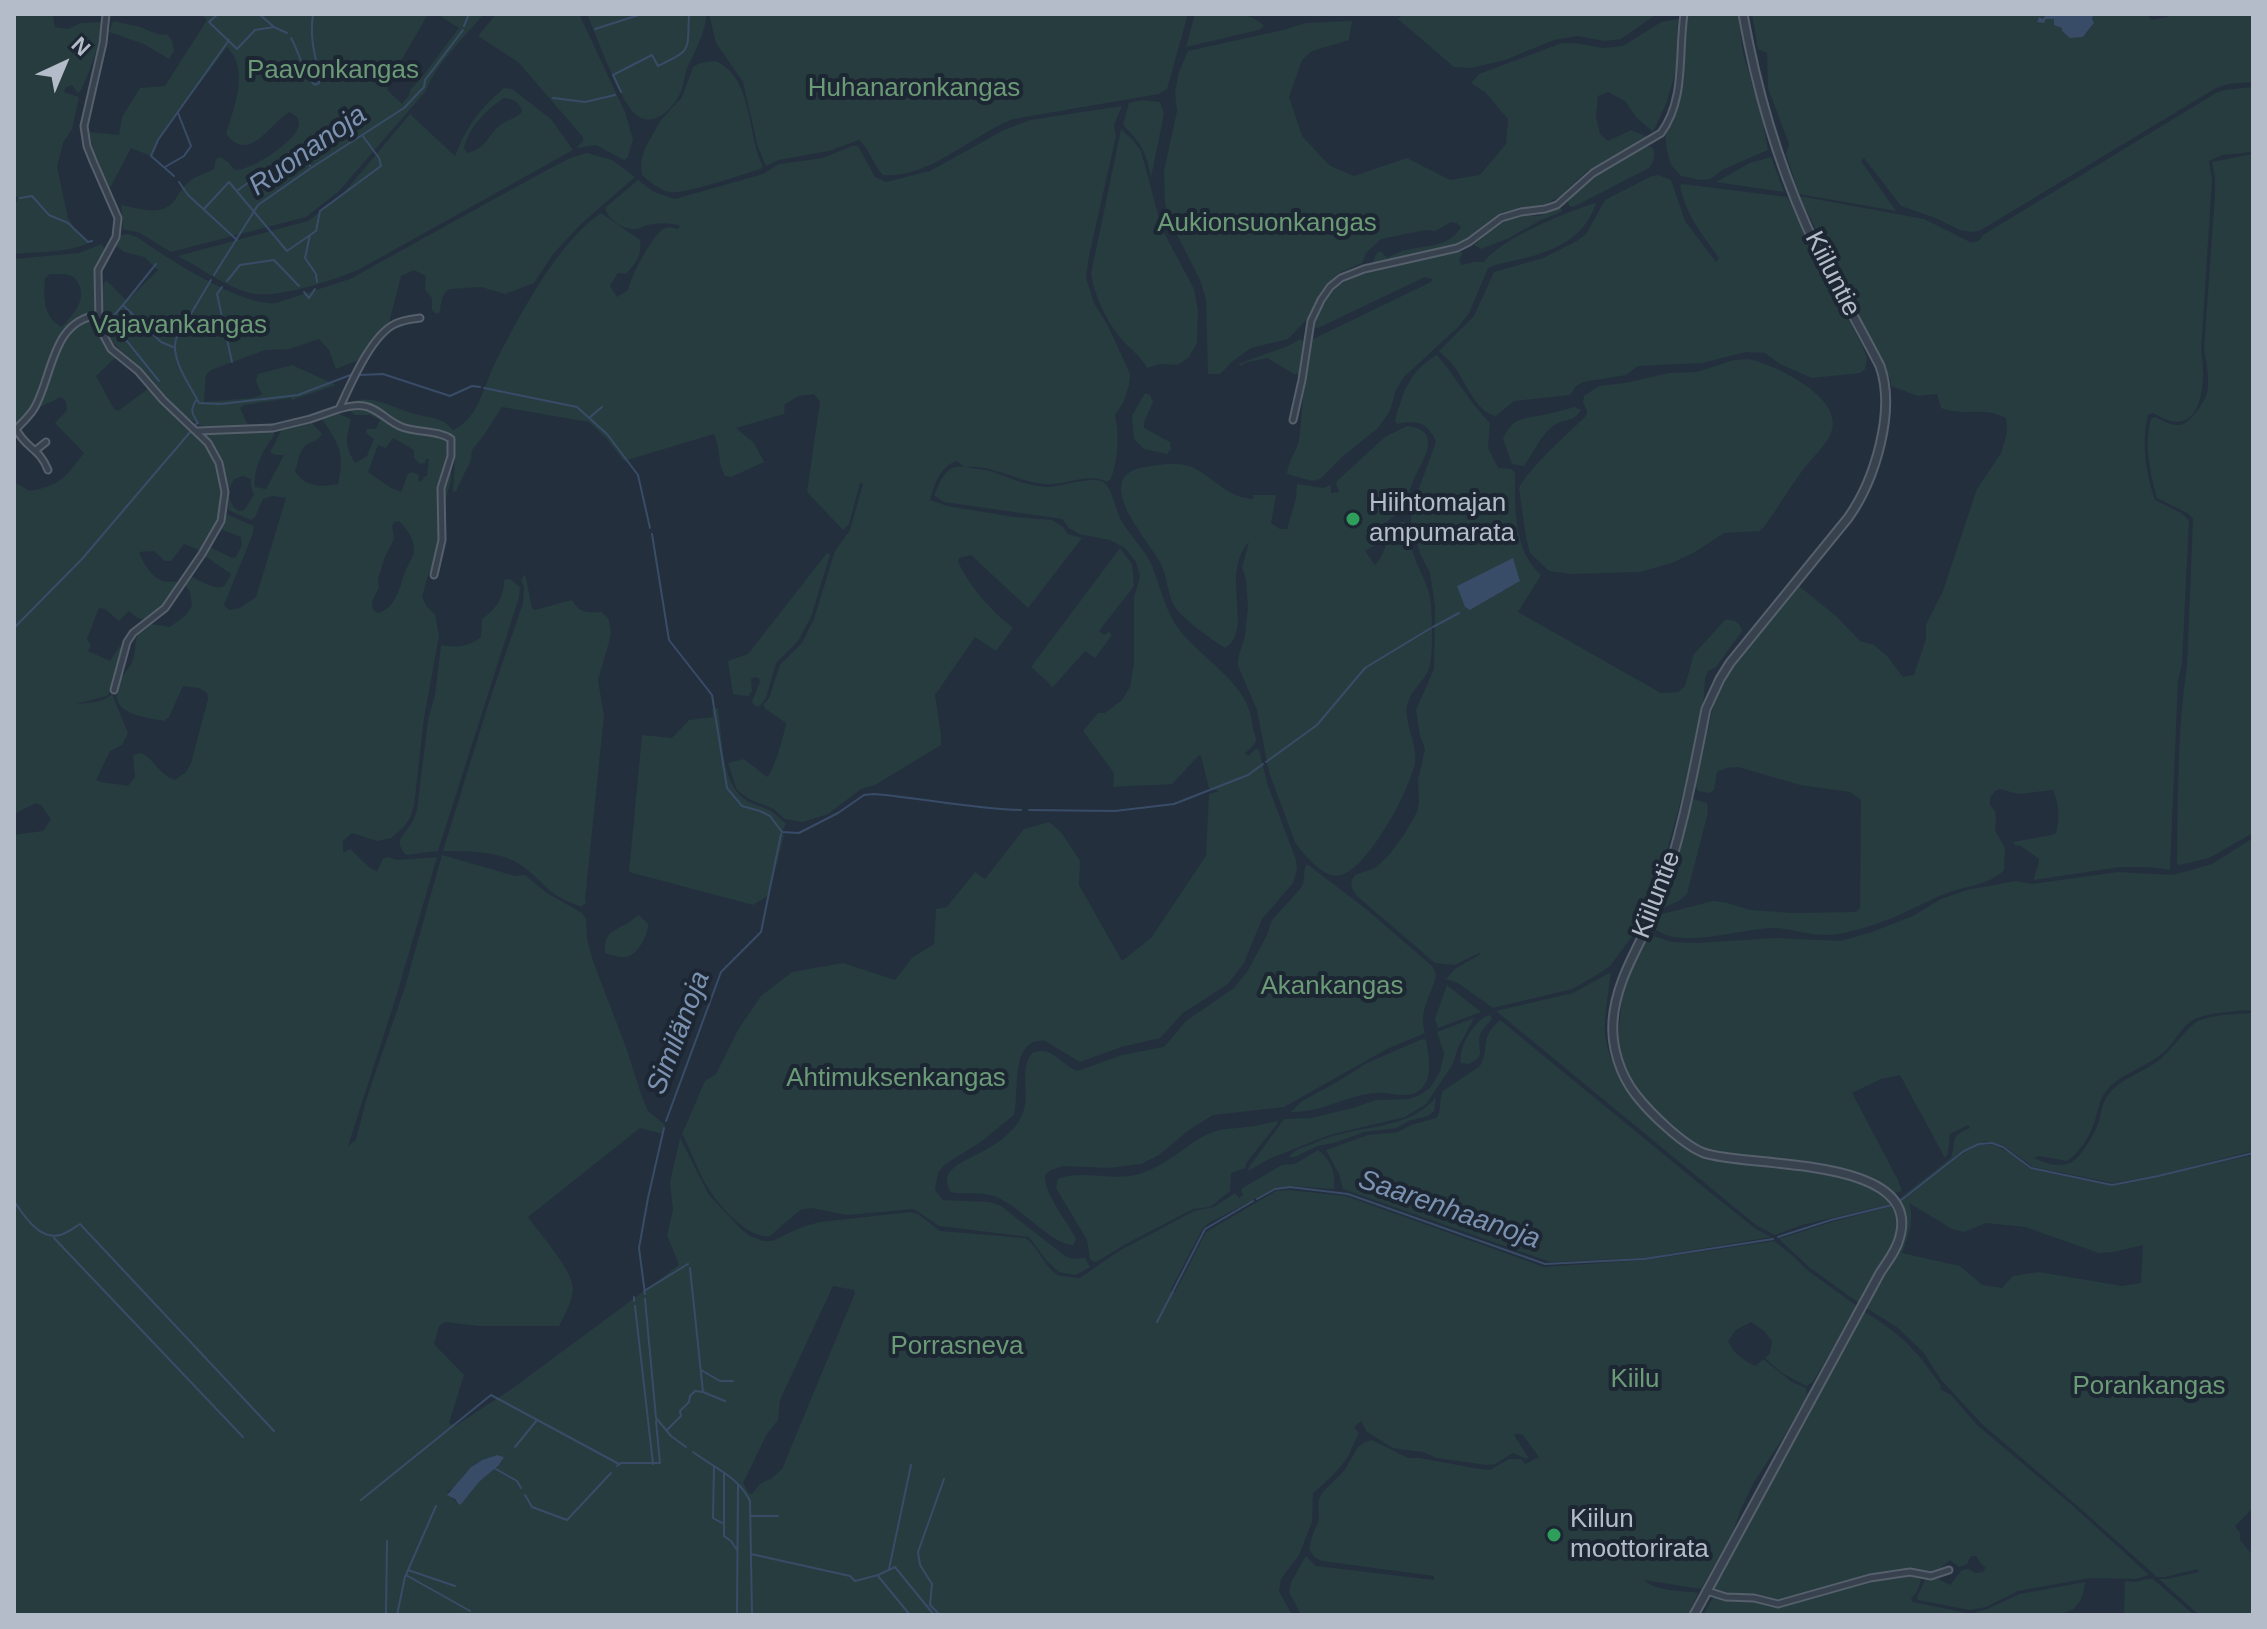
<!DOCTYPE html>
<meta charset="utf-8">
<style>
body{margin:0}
#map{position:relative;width:2267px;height:1629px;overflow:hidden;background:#242f3e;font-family:Helvetica,sans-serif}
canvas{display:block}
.frame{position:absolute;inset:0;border:16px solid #b4bcc9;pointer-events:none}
.north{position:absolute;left:24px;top:24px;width:80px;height:80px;-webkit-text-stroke:6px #1d2633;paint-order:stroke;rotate:44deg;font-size:22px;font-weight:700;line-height:32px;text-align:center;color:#b4bcc9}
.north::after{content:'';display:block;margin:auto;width:28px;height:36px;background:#b4bcc9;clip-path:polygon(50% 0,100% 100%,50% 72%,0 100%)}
</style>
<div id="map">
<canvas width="2267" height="1629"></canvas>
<div class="frame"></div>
<div class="north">N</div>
</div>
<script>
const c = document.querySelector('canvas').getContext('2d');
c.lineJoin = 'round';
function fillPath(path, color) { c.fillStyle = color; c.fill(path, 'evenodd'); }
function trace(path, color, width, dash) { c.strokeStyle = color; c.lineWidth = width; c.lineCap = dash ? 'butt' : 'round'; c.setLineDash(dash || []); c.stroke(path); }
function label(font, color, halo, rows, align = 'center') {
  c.font = font + ' Helvetica,sans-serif'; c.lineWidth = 8; c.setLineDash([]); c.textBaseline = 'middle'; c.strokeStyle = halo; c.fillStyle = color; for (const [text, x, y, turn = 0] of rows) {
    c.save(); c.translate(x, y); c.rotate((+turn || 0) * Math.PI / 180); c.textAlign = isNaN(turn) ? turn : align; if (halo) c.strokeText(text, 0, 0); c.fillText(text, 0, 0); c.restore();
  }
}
const green = new Path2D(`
 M14,14H55L53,18L55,27L68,29L81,23L102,22C99,47 91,69 80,92H77L72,85L66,87L64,92L79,97L72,129L63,143L57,167L68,218L79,235L89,243C66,253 39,252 14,254V203L17,202L18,197L14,196Z
 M201,14H428L389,82L387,90L402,104L409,95L410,90L422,77L459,28L437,14H484C466,35 435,65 426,91L338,192L306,217L171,252L140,233L123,229L121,205C139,208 161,218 175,200C180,192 183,186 191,180C198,175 207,173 214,169L216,159L220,157L228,162L235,170C252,170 289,145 297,130C300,123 299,123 297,117L290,112C270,122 250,165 226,134C234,107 250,70 227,47L158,140L151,156L131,148L110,188L96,161L89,132L119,135L122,117L140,88L165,86L207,20Z
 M496,14H579L625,112L633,139L628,157L624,160L596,145L576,148L583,141V137L518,62L478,36Z
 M587,14H707C705,32 696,50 688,66C684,75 684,87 679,96C671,111 651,129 635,114C619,99 597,37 587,14Z
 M709,14H1188L1167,89L1159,94L1013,119C972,135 929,179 883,175C873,165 870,149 859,140L829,151L778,160L766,166L758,147L743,82L716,43Z
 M1195,14C1218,14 1247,8 1264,26L1259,30L1186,47Z
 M1403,14H1657L1621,39L1605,41L1577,36L1554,40L1505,60L1471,68L1454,67L1398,19Z
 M1687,14H1738L1743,53L1761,114L1768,150L1724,169L1710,179L1699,180L1681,176L1671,165L1667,151L1665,133L1676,110L1684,79L1685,26Z
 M1752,14H2046L2043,19L2044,23L2046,19H2054C2062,31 2070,35 2083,37L2093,25L2092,19L2094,14H2146L2152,20L2167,17L2171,14H2253V82L2229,84L2216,88L1981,230L1973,232L1960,230L1933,217L1901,206L1864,158L1861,161L1896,211L1799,194L1786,154L1789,144L1768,88L1767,53L1758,49Z
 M1678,19L1676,71L1666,104L1653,132L1636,117L1625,101L1608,92L1598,96L1596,117L1600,134L1608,141L1631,130L1647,137L1587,171L1559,197L1546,204L1503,212L1463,243L1375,263L1373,262L1376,254L1381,251L1387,258C1393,255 1400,251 1406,250C1427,245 1448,248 1461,227L1457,223L1451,222L1435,231L1426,230L1381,239L1366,253L1362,263L1339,273L1320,294L1308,318L1288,339L1251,348L1234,360L1220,374H1208L1206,300L1200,280L1169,219L1165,203L1164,171L1177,111L1175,92L1179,72L1188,51L1283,30L1306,23L1352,21L1349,40L1312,51L1302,60L1289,97L1302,136L1330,166L1354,176L1407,158L1450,180L1480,175L1506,144L1508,119L1485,92L1471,83L1479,74L1562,43H1575L1603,48L1623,46L1661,22Z
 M113,21L140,27L157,34L168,35L172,41L174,51L169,59L144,44L109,32Z
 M715,61C754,77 746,134 763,166L761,169C743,174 684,195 669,192C659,190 649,181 642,175L641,161L645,148L661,120L682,97L693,67L700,63Z
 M2253,87V152L2222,155L2209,161L2212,180L2201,351C2205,370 2206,421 2177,422C2169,422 2159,416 2153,413L2148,415C2141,444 2146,473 2155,500L2181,513L2189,520L2182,663L2178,681L2170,870L2148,867H2120L2034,880C2034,872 2039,867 2039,859L2021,846L2014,845V842C2024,839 2049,837 2056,833C2060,817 2059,804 2053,790L2018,794L2000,789L1995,791L1990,798V805L1995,811L1996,819L1995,830L2005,848L2004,870C1990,885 1966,886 1947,893C1936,897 1925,903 1914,908C1890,920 1865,929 1838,934C1817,938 1798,930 1777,928C1746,926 1676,953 1652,926L1658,915L1713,901L1727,903L1750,910L1792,913L1856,912L1860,908L1861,800L1850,792L1800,785L1738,767L1726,768L1717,772L1714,790L1710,793L1698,791L1695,784L1716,695L1752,638L1799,586L1837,617L1860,641L1874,645L1887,656L1903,677L1914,675L1926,639V625L1943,591L1977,489L2001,453L2007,433L2006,418C1982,406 1966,417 1941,408L1937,394L1918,396L1891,386V381L1885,368L1799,196L1924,219L1970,242C1976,243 1980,241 1983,235L2216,93L2224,90Z
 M504,88L512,89L551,119L573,150L358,270C333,280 275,300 250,293C224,286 201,268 178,256L308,221L342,195L410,114L455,156C468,124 478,111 504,88ZM504,98C512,98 521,103 522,112C515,119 506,120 499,126C486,137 488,147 468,153L464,149C468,128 486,110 504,98Z
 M1142,100L1160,102L1164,114L1151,177C1146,151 1141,143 1123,125L1129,103Z
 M1122,106L1114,125L1116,136L1089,256L1086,278L1094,303L1108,326L1130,374L1129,385L1124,401L1115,415C1120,437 1118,457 1111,479L1107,482C1088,472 1066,486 1045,484C1018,482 992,464 966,467C973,469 982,469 990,471C1009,477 1028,487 1049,487C1063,486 1092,476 1103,482C1112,487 1116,511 1121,520C1130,536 1145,549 1152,566C1160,586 1165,610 1178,628C1199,657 1249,684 1252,722C1254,741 1263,738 1245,753L1248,756L1256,749L1259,750L1268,786L1296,860L1297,869L1293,883L1262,919L1244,963L1228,984L1183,1013L1160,1038L1121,1047L1080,1062L1045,1041C1009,1037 1020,1093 1014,1115L982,1141L944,1165L938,1173L935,1190L943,1200L990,1202L1001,1206L1065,1256L1073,1259L1085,1258L1090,1267L1076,1275L1059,1272L1046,1260L1029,1237L939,1226L914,1209L847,1215L812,1208L800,1210L770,1236C745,1240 710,1196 701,1175C694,1161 690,1148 682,1134L705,1081L716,1074L738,1030L761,996L792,972L843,963L895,980L912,958L934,944L936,909L947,907L975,872L985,879L1024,829L1049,822L1061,832L1080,861L1079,885L1122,961L1151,938L1206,856L1209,794L1219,791L1209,788L1201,756L1199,755L1172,784C1151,786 1133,785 1113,787L1114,773L1083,731L1098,713H1105L1122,700L1130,687L1134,663V598L1140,576L1136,562L1125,548L1110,540L1079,534L1069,528L1062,519L944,502L934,495C941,481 945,463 965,467L956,461C939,468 935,484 930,500L947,506L1014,517L1052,520L1063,527L1068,534L1082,538L1028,608L971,555L959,558L958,562C970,587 991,611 1013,628L996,651L975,637L935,695L941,735V745L875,785L861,789L828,814L803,822L785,819L772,808L749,799L737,790L728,763L744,759L767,777C775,769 784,735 786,723L767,710L763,705L769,698L780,665L802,643L814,619L835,551L850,530L863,484L860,483L849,524L843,530L807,492L820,402L814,394L799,396L785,404L784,414L736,428L754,443L764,462L731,477L725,476C717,463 721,447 714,434L624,461L607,439L589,422L502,407L484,435L472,450L471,460L456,491L453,492L455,457H452L451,480L446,498L439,508L441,539L438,554L428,575L422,597L427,607L435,614L439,636L424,718L414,806L410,818L403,828L391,838L377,841L352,833L343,841V853L350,849L370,868L377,871L383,859L387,857L397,860L437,857L396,997L348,1146L356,1140L366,1100L405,987L442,855L515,876L525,875L547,893L582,913L586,919L587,939L593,961L627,1050L642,1097L648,1111L665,1125L662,1134L640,1128L528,1217C539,1233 573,1270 573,1289C572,1302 565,1314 559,1326H479L445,1322L439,1326L434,1344L464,1375L449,1423L455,1426L513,1388L679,1265L667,1235L673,1210L670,1182L680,1138L709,1195L742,1230L750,1236L763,1241H772L802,1227L820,1222L910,1212L918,1214L940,1231L1025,1238C1039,1247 1044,1267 1058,1275C1063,1277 1074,1277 1080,1278L1119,1251L1194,1211L1214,1207L1235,1193L1239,1198L1243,1195L1241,1189L1282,1165L1295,1164L1318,1150C1331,1159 1336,1175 1334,1189L1290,1186L1276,1188L1209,1223L1203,1228L1170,1291L1175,1292L1206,1232L1276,1191L1289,1190L1346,1196L1544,1267L1645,1260L1774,1241L1793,1256L1807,1270L1857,1306L1813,1382L1806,1386L1782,1373L1765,1358L1770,1353L1772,1341L1764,1331L1751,1322L1736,1330L1728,1341C1733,1353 1745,1362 1756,1366L1763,1359L1792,1382L1806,1388L1807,1396L1783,1438L1754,1482L1740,1511L1733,1532L1701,1589L1644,1580C1657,1592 1681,1590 1698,1593L1688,1615H1301L1289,1592L1291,1582L1306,1556L1316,1566L1434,1580V1576L1322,1561L1314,1557L1309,1549L1313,1533L1319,1520L1318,1501L1322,1493L1344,1471L1358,1447L1365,1442L1372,1440L1408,1458H1420L1474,1468L1490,1470L1509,1459H1521L1525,1464L1539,1457L1522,1434H1516L1514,1435L1528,1457L1527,1459L1513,1453L1495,1464L1487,1465L1436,1458L1423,1452L1393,1448L1367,1432L1361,1421L1354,1427L1359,1433C1354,1441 1352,1450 1347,1458C1338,1471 1325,1483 1313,1493L1312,1522L1299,1555L1281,1579L1279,1591L1292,1615H14V835L43,831L51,819L41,805L36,803L14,814V482L30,491C62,485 65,477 84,453L55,423L67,410L66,402L61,397L38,408C45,384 56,339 77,324C82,320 90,319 96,317L102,334L115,358L96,376L114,409L118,411L149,388C159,402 173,411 185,423C211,448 233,481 220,518C216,530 208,541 201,551L184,544L171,561H165L154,551L139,552C145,568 157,586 176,581L178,585L172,595L148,620L137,618L129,611L119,621L105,609L99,608L87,639L91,645L88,651L110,661L119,647H123L112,688L107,696L76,704C86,703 104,703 112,694L128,733L122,745L110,751L96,780C108,785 116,783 128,786L135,777L133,755L142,753C157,762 156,772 175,780L186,772L191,763L208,699L207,693L199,688L183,686L169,717L164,721C142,716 109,715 118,684C121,675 129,670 132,662C140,641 128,639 151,624L170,627L186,615L192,606L190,592L185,585L192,577C199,580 216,591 224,586C225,585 230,576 231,574L205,556L210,547L232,558L236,557L242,545L241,537L220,529L226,514L254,526L252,536L224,605L229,610L240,608L256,597L286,498L273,496L263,499L255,517L251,520L228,510L229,498L234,508L239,511L244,510L254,495L251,487V479L243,476L234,479L228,491L223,460L204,435L205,433L274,429V436C263,450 253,469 255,487L266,489L284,455H276L270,452L282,429L310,421L322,434C317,443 313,440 306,445C299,451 298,463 295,471C306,488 321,487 338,484C345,453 339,444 322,419L339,414L351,419C346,440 344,444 355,463L367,456L374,439L366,433L367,429H376L380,420L370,415H354L344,405L348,401L350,403C371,392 398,411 419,415C428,417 436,418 444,422C445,422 451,428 453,430C480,418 484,383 497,359C521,313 558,242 601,213L640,240C643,254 635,264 626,274L618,273L610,286L617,297L628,290C630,278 653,233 665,228C670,226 673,228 678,229L680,226C671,222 658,223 648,225C643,226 640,229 635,229C623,230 608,219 605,208L638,180L654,192L675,199L763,174L779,164L823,158L852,146H858L875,177L886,182L930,171L1004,130L1030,120ZM393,438L414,450V458L420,464L425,463L426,459H429L427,476L424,477L421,482L418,480L419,475L411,472L408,474L401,492L391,488L368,472L378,445L386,448ZM399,521C406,528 414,538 414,549C414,558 408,564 405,572C399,588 397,607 378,613L373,610L372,602L379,587L378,579L385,557L394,539L392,526L394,522ZM833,1286L854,1290L855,1293L782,1469L772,1478L760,1484L752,1494L749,1493L743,1483L767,1434L778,1420L780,1400ZM497,1455L502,1462L480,1481L469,1495L459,1505L447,1492C458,1486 462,1475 471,1467C479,1460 488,1458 497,1455Z
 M1121,129L1133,140L1141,151L1162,229L1194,289L1198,310L1197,343L1189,357L1178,365L1160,364L1147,368C1141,357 1134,352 1126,344C1109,327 1095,298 1091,274Z
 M1647,146L1652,147C1656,153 1654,162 1649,168L1573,207L1569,206L1568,200C1589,177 1620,158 1647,146Z
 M587,153L612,160L635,177L581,224L553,254L534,283L505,294L481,287L450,289C441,293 441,303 440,312L436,314L432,310V298L425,290L426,276L414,270L401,276L389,323L359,360L336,369L329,350L319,339L289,349L265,350L211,370L206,375L204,402L252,398L262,395L256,381L258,374L292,365L336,385L292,400L291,398L244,405L240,408L249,427C235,427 213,431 200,425C179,415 165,395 150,378C126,352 102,345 102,304C102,295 101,288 106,280L127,301L158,270L144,257L124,252L116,246L121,235L128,234L137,237C167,258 240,306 276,303L350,279L534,177L570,158Z
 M2253,154V833L2209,858L2179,865L2177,863C2178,799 2177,730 2187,666L2193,519L2189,514L2157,498C2150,472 2144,445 2151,419L2155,417C2162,420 2171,426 2179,425C2189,425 2204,403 2207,393C2210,380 2206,361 2204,348L2215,195V177L2212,162Z
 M1771,157L1784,192L1716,182L1750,163Z
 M1658,175L1671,180L1685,221L1716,262L1719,258C1702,234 1685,214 1680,185L1683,184L1787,197L1831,287L1862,345L1867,358L1865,369L1860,373L1812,378L1780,364L1765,353L1746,352L1702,363L1638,366L1626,375L1583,382L1576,386L1570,395L1514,401L1496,416C1475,412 1466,381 1453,365C1449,360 1443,355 1439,351L1474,316L1494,272L1543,258L1577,241L1586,234L1605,200L1652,176Z
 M1596,203C1582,248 1536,256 1495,265L1488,268L1469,313L1459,326L1403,378L1396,390L1390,411L1378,428L1342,457L1320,479L1312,481L1287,474C1288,460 1297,452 1299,439C1304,406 1302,372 1311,340L1431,282L1432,279L1425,277L1318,328L1314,327C1319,281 1366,272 1404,264C1422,260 1441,255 1459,251L1463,253L1459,260L1462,265L1474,262H1484C1500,239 1568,211 1596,203Z
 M1560,208L1562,209L1561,212L1541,220L1507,239L1481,249L1474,245L1493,228L1507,220L1523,215L1538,216Z
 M102,244L105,249L95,272L98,303L95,314C55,320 50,367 37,398C31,410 24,419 14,428V259L79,253ZM50,274H66L74,277C90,296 76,311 62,327C42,317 44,297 45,278Z
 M1300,339L1304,342L1301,369L1298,374H1294L1267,358L1244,363L1242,366L1238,364L1288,346Z
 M1437,355C1456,377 1469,402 1490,423L1488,448L1498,468L1511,469L1515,473C1515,507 1513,551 1541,575L1518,612L1661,693L1678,692L1685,686L1694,654L1725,620C1734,619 1740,622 1742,631L1716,667L1708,671L1705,678L1704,697L1690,767L1655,895L1642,923L1610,966L1595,976L1572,989L1493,1008L1458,983L1446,979L1456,968L1481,954L1479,953L1455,965L1435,963L1358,897C1352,890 1348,883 1355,875L1375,868L1388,856L1404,835L1417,812L1419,803L1418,780L1425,749L1420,736L1416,710L1434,669L1435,606L1430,573L1420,553L1411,523V510L1436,442C1428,422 1416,420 1397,424L1395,421C1403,392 1409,371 1437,355ZM1513,559L1520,581L1470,610L1457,586Z
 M1748,359C1773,364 1842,396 1832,430C1827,446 1812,457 1802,471C1789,489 1777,509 1764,527L1759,531L1724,533L1695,552L1672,563L1640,572L1571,574L1549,571L1530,553L1526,538L1519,488C1526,471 1570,431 1586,416L1587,411L1583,402L1584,396L1599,386L1625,383L1669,373L1697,372L1734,360Z
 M1145,393L1150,395L1153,402L1144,422V428L1170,442L1171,449L1167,454L1144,449L1134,439L1132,416Z
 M1575,407L1581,410C1574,421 1569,419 1558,423C1543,430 1534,452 1524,466L1512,464L1503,439C1513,415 1527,419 1548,414C1557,412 1566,409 1575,407Z
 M1407,426C1444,430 1423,460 1414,479C1410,488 1408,500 1402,508C1398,515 1389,518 1384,525C1381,530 1381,537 1379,543L1365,551L1375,565C1389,551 1384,532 1400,522H1405C1410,533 1410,546 1415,558C1420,573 1430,588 1431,604C1432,620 1434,657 1428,671C1423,682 1411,691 1408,702C1402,720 1418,743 1415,763C1410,789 1366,874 1337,876C1323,877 1302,853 1295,842L1269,772L1257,710L1238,666V659L1245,635L1248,607L1246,579L1242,568L1249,542C1219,573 1255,631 1225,648C1209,638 1190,624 1177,610C1167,597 1168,578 1161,564C1151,543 1091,480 1140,468C1156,465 1180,461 1194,468C1217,480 1226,497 1253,499V495H1276L1271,523L1280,529H1287L1296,498L1297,484L1323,488L1331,485V493L1339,492L1336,484L1337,481L1385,437Z
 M1120,548L1132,564L1134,586L1099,631L1104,635L1109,632L1112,635L1095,658L1085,651L1052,688L1050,684L1031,667Z
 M827,553L830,555L829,558L811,617L798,641L776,663L766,698L760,706H755L752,702L760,682L759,678L755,677L751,679L752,691L748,696L733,694L728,661L748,654Z
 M525,574L532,608L535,610L572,600C580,613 586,613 602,612L609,620L611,635L598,680L604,716L585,899L586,903L581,907C569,902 556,897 547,888C536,877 522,863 507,858C487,851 464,851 443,851L489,702L523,603L524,587L521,580Z
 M510,579L520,587L519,597L438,851L406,855C393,840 403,837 411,824C412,823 417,811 417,810L428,720L435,695L441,645C457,648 468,647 481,637L482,619C496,609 504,598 504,580Z
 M718,708C722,734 721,781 743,798C751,805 762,806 771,811C777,815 781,820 786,824L783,829L784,836L769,895L753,905L629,872L642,735L672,738L689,720L713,717L712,709Z
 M1694,799L1707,803L1708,812L1687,894L1679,901L1658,910L1690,803Z
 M2253,838V1010C2235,1011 2215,1012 2197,1018C2183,1023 2175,1043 2163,1053C2145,1068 2121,1073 2106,1091C2098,1101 2098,1115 2093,1126C2088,1139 2079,1153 2067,1161L2039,1156L2034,1158C2044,1163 2059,1168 2070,1163C2079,1160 2095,1133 2098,1124C2101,1116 2101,1107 2105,1100C2116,1079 2142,1074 2159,1060C2171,1051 2188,1026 2198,1021C2215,1014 2235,1014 2253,1013V1151L2158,1175L2113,1183L2033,1167L2003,1145L1985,1141L1963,1151L1898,1201L1899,1199L1951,1158C1957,1140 1948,1137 1970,1128L1968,1125L1950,1134L1948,1153L1945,1158L1900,1075L1881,1079L1852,1093L1898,1180L1902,1191L1892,1194L1868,1177L1831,1166L1712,1152L1684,1137L1664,1118L1635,1089L1625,1070L1618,1039L1623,988L1647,934L1672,942L1697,943L1776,938L1841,941L1872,932L1913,916L1941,899L1967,890L2016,881L2032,884L2118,872L2173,875L2212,864Z
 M1307,864L1366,909L1432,966L1436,974C1432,997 1418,1008 1425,1033L1387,1049L1284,1107L1213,1115L1189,1130L1159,1155L1141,1164L1109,1168L1063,1166L1051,1170L1045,1175C1044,1195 1067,1220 1076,1239L1073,1245C1050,1244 1020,1205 994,1196C980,1191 964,1195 951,1192C937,1171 962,1162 978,1154C989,1148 1000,1142 1009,1133C1041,1103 1014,1077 1032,1053C1052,1045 1060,1064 1077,1071L1122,1055L1164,1047L1186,1021L1234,988L1247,972L1267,935L1272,920L1300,889L1303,884L1305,867Z
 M639,915L648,924C648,935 638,955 626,957C619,958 611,955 605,953C604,932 612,932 628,923C632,920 635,917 639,915Z
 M1611,972C1609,990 1604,1015 1605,1033C1608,1063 1626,1092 1648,1113C1661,1126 1676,1144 1693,1153C1710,1161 1729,1163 1747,1164C1794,1168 1857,1166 1891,1204L1802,1225L1775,1235L1756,1225L1496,1011L1573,993Z
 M1447,985L1481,1012L1438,1028L1435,1019Z
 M1490,1015L1492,1019C1488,1024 1482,1029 1480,1035C1476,1049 1488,1055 1469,1064L1461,1063C1457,1049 1475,1018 1490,1015Z
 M1474,1018L1458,1048L1453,1064L1426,1104L1405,1117L1329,1135L1269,1159L1248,1171L1249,1167L1284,1119L1311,1118L1353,1108L1376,1100L1408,1099L1418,1096L1430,1088L1440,1072L1444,1053L1437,1032Z
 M1500,1020L1707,1190L1756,1229L1771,1237L1644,1258L1550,1262L1343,1189L1339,1174L1326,1150L1368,1135L1398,1132L1411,1125L1436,1118C1443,1110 1438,1100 1443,1091L1480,1066C1491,1045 1478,1040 1500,1020Z
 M1422,1039L1426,1040C1428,1056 1434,1076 1421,1089C1410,1100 1392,1092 1378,1093C1349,1094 1321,1113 1291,1112L1302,1101L1339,1081L1365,1064Z
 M1436,1097L1434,1111L1428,1116L1408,1121L1397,1128L1364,1132L1334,1143L1317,1146L1295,1157H1289C1294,1150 1301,1148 1310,1145C1321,1140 1333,1135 1345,1133C1378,1125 1413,1125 1436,1097Z
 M1277,1121L1278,1123L1247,1162L1245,1168L1231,1173L1230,1191L1210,1207L1193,1209L1124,1245L1100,1260L1094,1262L1090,1259L1087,1240L1056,1188L1058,1179C1081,1169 1114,1182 1139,1174C1164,1167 1182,1148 1204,1136C1218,1128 1231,1129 1246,1127C1257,1126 1267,1123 1277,1121Z
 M1980,1145H1994L2010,1153L2030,1169L2112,1186L2253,1155V1508L2235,1526L2240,1533V1540L2253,1556V1615H2199L2159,1579H2166L2199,1572L2197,1569L2165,1577H2157L2082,1510L1982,1424L1942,1381L1923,1352L1898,1328L1865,1307C1883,1278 1917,1238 1899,1203L1965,1152ZM1909,1203L1952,1229L1964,1232L1986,1223L2025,1227L2099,1253L2114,1252L2143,1245L2141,1283L2122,1286L2038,1272L2013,1276L2002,1288L1982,1285L1960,1266L1902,1253C1908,1237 1915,1220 1909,1203Z
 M1893,1206C1908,1239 1875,1276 1860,1304L1809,1267L1779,1239L1832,1222Z
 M1863,1311C1899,1332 1918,1351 1941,1386L1940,1389L1951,1395L1977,1425L2072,1505L2149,1575L2136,1579L2090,1578L2018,1591L1986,1607L1970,1610L1918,1600L1917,1597L1926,1578L1938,1579L1950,1585L1962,1570L1968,1569L1976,1573L1983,1572L1986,1567L1981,1564L1976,1556H1971L1967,1564L1959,1567L1950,1560L1937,1571L1930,1574L1923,1570L1920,1573L1868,1576L1774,1602L1751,1595H1733L1712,1590Z
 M1909,1574L1918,1575L1921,1580L1917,1592L1911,1599L1913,1602L1971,1614L1987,1609L2020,1594L2085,1582C2081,1616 2066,1613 2037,1615H1703L1714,1596L1732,1599H1749L1775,1607L1870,1579Z
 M2147,1579H2153L2194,1615H2124L2125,1581L2136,1582Z`);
const water = new Path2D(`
 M2046,14H2094L2092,19L2094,23L2083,37L2070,38L2062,31V28L2054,25V19H2046L2044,23L2037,22L2039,17L2043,19Z
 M1513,558L1520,581L1470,610L1465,607L1457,586Z
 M497,1455L504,1457L499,1465L480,1481L462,1503L459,1505L455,1499L447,1495L471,1467L482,1460Z`);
const stream = new Path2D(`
 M218,14L209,22L237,49L255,30L274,27
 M259,14L274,27L287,33
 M464,26L469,14
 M595,29L642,14
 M291,38C299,51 304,77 315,85L319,83C321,73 317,66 315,56C312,43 311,27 313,14
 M621,92L613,75L652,55L658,66C693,49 687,52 689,14
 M553,98L585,102L615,95
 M165,167L184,156L191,146L178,113
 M174,176L151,156L158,140L229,40
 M179,182L188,195L237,240
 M238,190L298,147L310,166
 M20,198L32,196L49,215L68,223L88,242L92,241
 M204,209L229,182L287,251L316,231L320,211L381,166L379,158L362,135
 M310,235L305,258L316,274L317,282
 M156,264L123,305L161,342L173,347
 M214,275L258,205L311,168L404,108L424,87L425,80L463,30
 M211,280L176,339C170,359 190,385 199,403L221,404L298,395L353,374
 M227,281L240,265L274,260L299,286
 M222,287L217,294L232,362
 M304,292L309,298L315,289
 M123,305L110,320L159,381
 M359,375L383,374L450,396L472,386L480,387
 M484,388L577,407L607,434L638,475L650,528
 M589,418L602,407
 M196,424L198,423C191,413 190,409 197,399
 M652,534L669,640L712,695L727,788L742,806L760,811L770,816L782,832L799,833L838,813L864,795L874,794C923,798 972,809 1021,810
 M1433,627L1459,613
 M14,628L82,559L191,431
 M1266,762L1317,725L1365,668L1431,628
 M1029,810L1115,811L1174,804L1248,775L1263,764
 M666,1121L721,972L761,932L781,834
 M1257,1199L1275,1189L1290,1187L1348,1194L1545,1264L1644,1259L1773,1239
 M14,1201C24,1216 41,1243 63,1234C69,1232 75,1227 80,1224L274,1431
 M1900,1201L1964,1151L1979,1144L1992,1143L2003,1147L2031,1168L2112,1185L2158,1176L2253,1153
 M1778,1237L1831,1220L1892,1205
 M54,1238L243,1437
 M690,1268L703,1392
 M644,1291L688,1264
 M645,1294L639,1248L648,1198L664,1128
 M634,1297V1301
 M645,1299L656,1418L671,1436L686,1447
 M635,1306L653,1464
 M1157,1322L1205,1229L1253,1201
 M701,1370L720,1381H733
 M667,1430L681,1416L680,1411L689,1402L690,1396L695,1391L703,1392L725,1401
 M515,1447L537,1420
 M693,1452C713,1467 739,1477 750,1501L752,1615
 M617,1466L621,1463H660L656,1421
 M714,1466L713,1518L722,1523
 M494,1468L517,1481L521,1488
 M724,1474V1536L731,1541L737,1550
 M525,1495L532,1507L567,1520L611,1473
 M361,1500L491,1395L619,1464
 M751,1516H778
 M751,1554L850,1576L855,1581L878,1575L895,1567L934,1615
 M889,1569L911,1465
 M408,1570L455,1586
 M406,1575L470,1611
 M878,1576L910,1615
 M386,1615L387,1541
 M397,1615L405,1577L436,1506
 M737,1615L738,1484
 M940,1615L930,1605L932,1584L920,1565L918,1552L944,1479`);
const minor = new Path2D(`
 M106,14L103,43L84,126L87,146L93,161L118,218L116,237L98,270L99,321L104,336L111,349L138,371L163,400L208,443L219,463L225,492L221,521L202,554L165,608L133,633L127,642L114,690
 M339,409C347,407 355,404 364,406C378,408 388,422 402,427C418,433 438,430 451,439V456L441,488L442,540L434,575
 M1293,420L1302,380L1311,321L1321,300L1330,287L1341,278L1364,269L1457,248L1469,242L1501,218L1521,212L1545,209L1557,205L1593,173L1661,133C1686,99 1678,54 1684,14
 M16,429C26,449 39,447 48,470
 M14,431C21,424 30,416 35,407C53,374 52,321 98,315
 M198,431L273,428L310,419L339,409C350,386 371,335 395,324C402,320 412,319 420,318
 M36,450L46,442
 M1707,1591L1726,1597L1754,1598L1778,1604L1870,1578L1910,1572L1931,1576L1949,1570`);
const tertiary = new Path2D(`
 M1694,1615L1880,1273C1887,1262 1897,1250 1900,1236C1921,1155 1747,1168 1704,1153C1683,1145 1650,1113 1636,1095C1620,1075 1611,1046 1613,1021C1616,977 1643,942 1658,902C1681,840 1693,774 1706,709L1720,679L1730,663L1848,518C1875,480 1896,411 1880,366C1856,319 1828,273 1806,225C1776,157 1756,87 1743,14`);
const markers = [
 [1353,519,8,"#2e9e5b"],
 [1554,1535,8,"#2e9e5b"]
];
const parkNames = [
 ["Paavonkangas",333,71],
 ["Huhanaronkangas",914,89],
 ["Aukionsuonkangas",1267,224],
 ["Vajavankangas",179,326],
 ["Akankangas",1332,987],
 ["Ahtimuksenkangas",896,1079],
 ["Porrasneva",957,1347],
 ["Kiilu",1635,1380],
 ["Porankangas",2149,1387]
];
const streetNames = [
 ["Kiiluntie",1832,274,63],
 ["Kiiluntie",1657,895,-69]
];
const poiNames = [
 ["Hiihtomajan",1369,504],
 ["ampumarata",1369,534],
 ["Kiilun",1570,1520],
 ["moottorirata",1570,1550]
];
const waterNames = [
 ["Ruonanoja",308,151,-35],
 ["Similänoja",679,1033,-69],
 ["Saarenhaanoja",1449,1210,19]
];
fillPath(green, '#263c3f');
fillPath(water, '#394c67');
trace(stream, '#394c67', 2);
trace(minor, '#565f6c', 9);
trace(tertiary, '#565f6c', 11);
trace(minor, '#38414e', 5);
trace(tertiary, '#38414e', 7);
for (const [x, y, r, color] of markers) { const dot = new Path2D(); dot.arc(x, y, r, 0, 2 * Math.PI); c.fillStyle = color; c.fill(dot); trace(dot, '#1d2633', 3); }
label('26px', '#6b9a76', '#1d2633', parkNames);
label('26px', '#b4bcc9', '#1d2633', streetNames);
label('26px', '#b4bcc9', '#1d2633', poiNames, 'left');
label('italic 28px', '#7c92b1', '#1d2633', waterNames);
</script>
